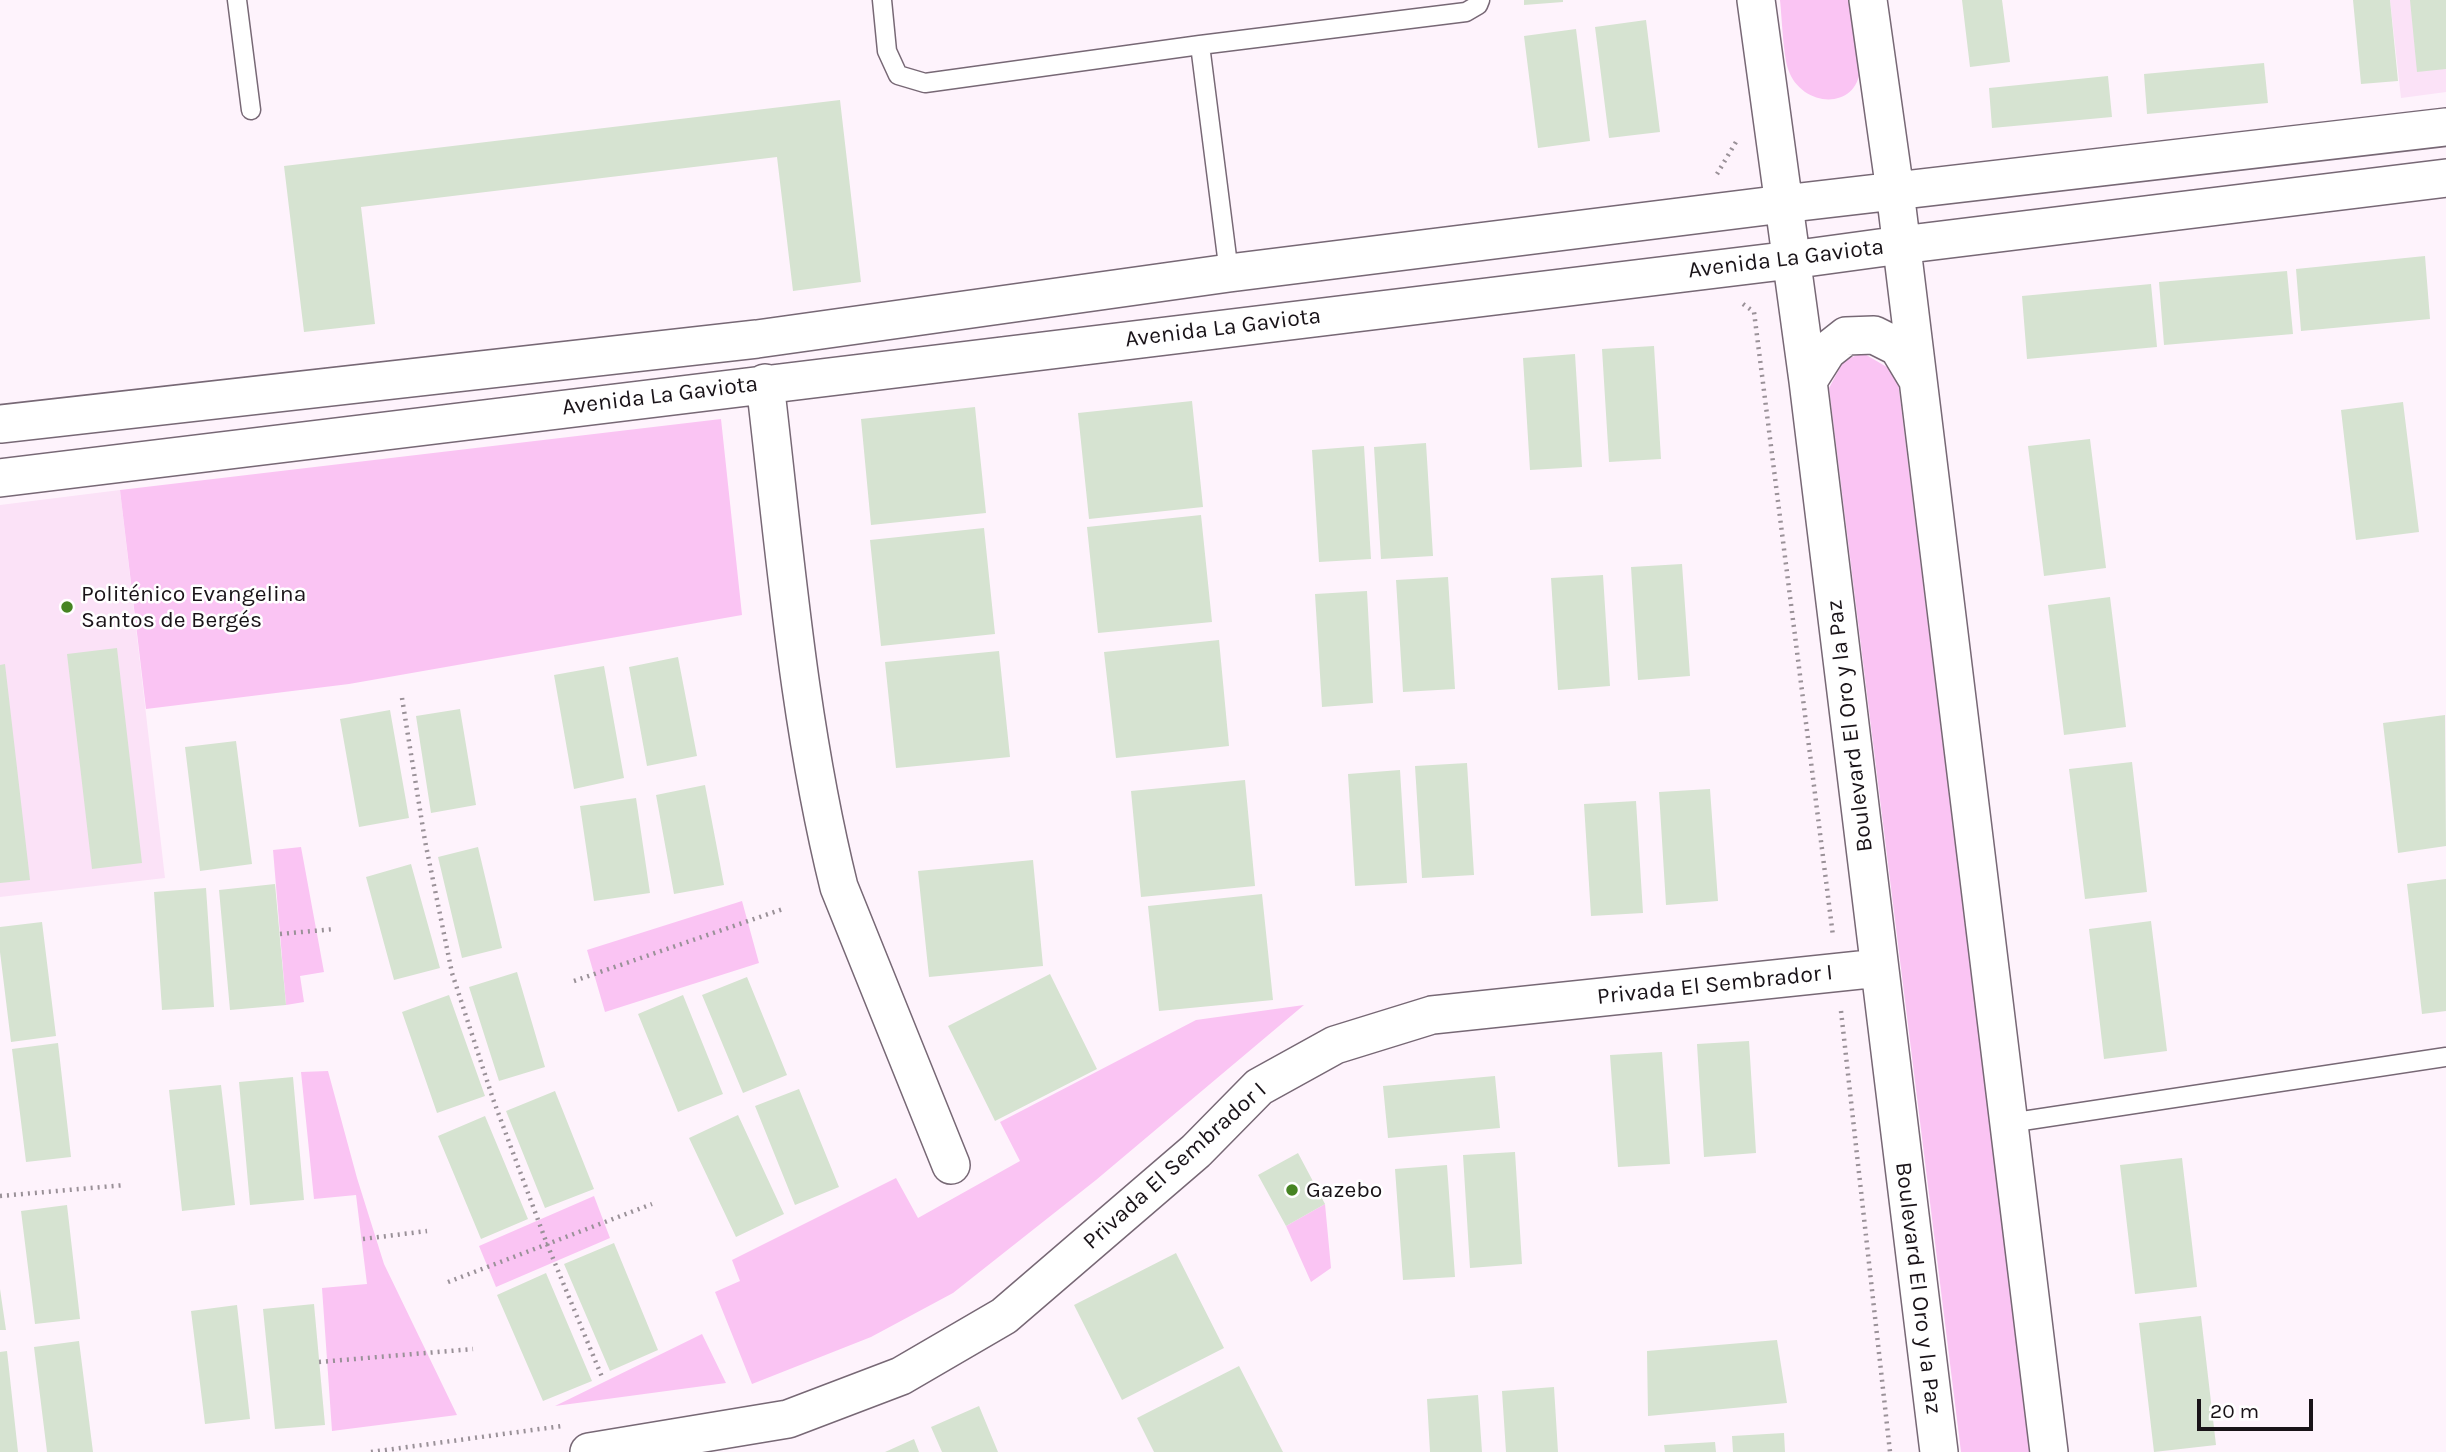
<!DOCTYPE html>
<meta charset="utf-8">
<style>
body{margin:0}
#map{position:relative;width:2446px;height:1452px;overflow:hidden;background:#fef3fc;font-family:Karla,sans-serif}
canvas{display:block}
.scale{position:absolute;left:2197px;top:1399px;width:116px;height:32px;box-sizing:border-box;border:4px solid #191318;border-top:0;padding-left:9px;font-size:21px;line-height:24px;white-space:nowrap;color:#191318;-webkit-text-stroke:5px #fff;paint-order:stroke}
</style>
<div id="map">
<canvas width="2446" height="1452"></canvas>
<div class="scale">20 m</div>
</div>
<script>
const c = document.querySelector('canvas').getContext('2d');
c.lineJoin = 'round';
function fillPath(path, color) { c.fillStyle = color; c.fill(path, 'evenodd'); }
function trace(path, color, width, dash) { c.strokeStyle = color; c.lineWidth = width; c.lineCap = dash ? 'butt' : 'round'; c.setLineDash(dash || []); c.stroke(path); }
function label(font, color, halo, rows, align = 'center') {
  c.font = font + ' Karla,sans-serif'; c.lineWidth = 5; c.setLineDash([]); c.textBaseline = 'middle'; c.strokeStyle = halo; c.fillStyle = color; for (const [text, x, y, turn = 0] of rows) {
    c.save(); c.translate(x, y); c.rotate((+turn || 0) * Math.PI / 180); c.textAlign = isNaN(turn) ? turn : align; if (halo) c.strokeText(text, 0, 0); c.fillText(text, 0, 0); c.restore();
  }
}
const built = new Path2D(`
 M2390,0H2446V92L2401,98Z
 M120,490L165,878L0,897V505Z`);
const green = new Path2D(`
 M1780,0H1851C1854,21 1861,49 1860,69C1857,111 1801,108 1788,69C1783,52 1782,19 1780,0Z
 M1863,353L1897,373L2030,1452H1961L1829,388L1844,360Z
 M721,419L742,615L349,684L146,709L120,490Z
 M301,847L324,972L300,976L304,1002L286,1005L273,850Z
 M742,901L759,963L605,1012L587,950Z
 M1304,1005L1096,1180L953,1293L871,1337L752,1384L715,1292L740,1281L732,1260L896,1178L918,1218L1020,1161L1000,1122L1196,1020Z
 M328,1071L357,1178L384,1264L457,1415L332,1431L322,1288L367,1284L356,1195L314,1199L301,1072Z
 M594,1196L610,1238L496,1287L479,1246Z
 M1325,1204L1331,1268L1311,1282L1286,1226Z
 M702,1334L726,1383L555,1406Z`);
const building = new Path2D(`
 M1524,0H1563V2L1524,5Z
 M1962,0H2002L2010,62L1970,67Z
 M2353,0H2390L2398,81L2361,84Z
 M2410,0H2446V69L2417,72Z
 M1646,20L1660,132L1609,138L1595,27Z
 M1576,29L1590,141L1538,148L1524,36Z
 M2264,63L2268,103L2147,114L2144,74Z
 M2108,76L2112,117L1992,128L1989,88Z
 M840,100L861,282L793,291L777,157L361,207L375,324L304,332L284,166Z
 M2425,256L2430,319L2301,331L2296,269Z
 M2287,271L2293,334L2164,345L2159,282Z
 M2151,284L2157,347L2027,359L2022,296Z
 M1654,346L1661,459L1609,462L1602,349Z
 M1575,354L1582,467L1530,470L1523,358Z
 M1192,401L1203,507L1089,519L1078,413Z
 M2403,402L2419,532L2356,540L2341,410Z
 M975,407L986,513L871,525L861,419Z
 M2090,439L2106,568L2044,576L2028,446Z
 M1426,443L1433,556L1381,559L1374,447Z
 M1364,446L1371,559L1319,562L1312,450Z
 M1201,515L1212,622L1098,633L1087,527Z
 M984,528L995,634L881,646L870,540Z
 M1682,564L1690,676L1638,680L1631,567Z
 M1603,575L1610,686L1558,690L1551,578Z
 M1448,577L1455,689L1403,692L1396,580Z
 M1367,591L1373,703L1322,707L1315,594Z
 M2110,597L2126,727L2064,735L2048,605Z
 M1219,640L1229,746L1116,758L1104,652Z
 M117,648L142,863L92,869L67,654Z
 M999,651L1010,757L896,768L885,662Z
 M678,657L697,756L647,766L629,667Z
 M5,664L30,880L0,883V665Z
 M604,666L624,778L574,789L554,675Z
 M460,709L476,805L431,813L416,716Z
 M390,710L409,818L359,827L340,719Z
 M2445,715L2446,846L2398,853L2383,723Z
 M236,741L252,864L200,871L185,747Z
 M2132,762L2147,892L2085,899L2069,769Z
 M1467,763L1474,875L1422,878L1415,766Z
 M1400,770L1407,883L1355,886L1348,774Z
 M1245,780L1255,886L1141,897L1131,791Z
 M705,785L724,885L674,894L656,795Z
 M1710,789L1718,901L1666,905L1659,792Z
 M636,798L650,893L594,901L580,806Z
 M1636,801L1643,913L1591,916L1584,804Z
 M478,847L502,948L462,958L438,857Z
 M1033,860L1043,966L929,977L918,871Z
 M411,864L440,968L394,980L366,877Z
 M2446,879V1011L2422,1014L2407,884Z
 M275,884L286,1005L230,1010L219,890Z
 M206,888L214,1007L162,1010L154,892Z
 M1262,894L1273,1000L1159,1011L1148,906Z
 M2151,921L2167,1051L2104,1059L2089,929Z
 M42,922L56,1036L11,1042L0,952V927Z
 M517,972L545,1067L499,1081L469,987Z
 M1050,974L1097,1069L995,1121L948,1026Z
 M747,977L787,1075L743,1093L702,995Z
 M449,995L485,1096L437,1113L402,1012Z
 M683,995L723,1094L678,1112L638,1014Z
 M1749,1041L1756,1153L1704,1157L1697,1044Z
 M58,1043L71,1157L26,1162L12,1049Z
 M1662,1052L1670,1164L1618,1167L1610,1055Z
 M1495,1076L1500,1128L1388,1138L1383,1086Z
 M293,1077L304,1200L250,1205L239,1082Z
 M221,1085L235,1205L182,1211L169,1090Z
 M799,1089L839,1187L795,1205L755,1106Z
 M555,1091L594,1189L545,1208L506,1111Z
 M738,1115L784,1214L736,1237L689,1138Z
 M485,1116L528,1219L481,1239L438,1136Z
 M1515,1152L1522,1264L1470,1268L1463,1155Z
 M1298,1153L1325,1204L1286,1226L1258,1175Z
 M2182,1158L2197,1287L2135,1294L2120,1165Z
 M1447,1165L1455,1277L1403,1280L1395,1169Z
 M67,1205L80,1319L35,1324L21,1211Z
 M614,1243L658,1350L610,1371L564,1264Z
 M1176,1253L1224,1348L1122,1400L1074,1305Z
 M546,1273L592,1381L543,1401L497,1295Z
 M0,1289L6,1330H0Z
 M314,1304L325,1425L275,1429L263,1309Z
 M237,1305L250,1419L205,1424L191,1311Z
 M2201,1316L2216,1445L2154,1452L2139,1323Z
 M1777,1340L1787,1403L1648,1416L1647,1351Z
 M79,1341L93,1452H47L34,1347Z
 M7,1351L18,1452H0V1352Z
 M1239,1366L1283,1452H1154L1137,1418Z
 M1554,1387L1558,1452H1506L1502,1391Z
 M1478,1395L1482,1452H1430L1427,1399Z
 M979,1406L998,1452H942L931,1427Z
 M1784,1433L1785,1452H1733L1732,1436Z
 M914,1439L919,1452H885Z
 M1715,1442L1716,1452H1665L1664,1445Z`);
const path = new Path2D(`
 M1717,174L1736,142
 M1743,304L1754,312L1833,936
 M402,698L425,841L452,973L493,1099L547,1244L602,1377
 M280,934L335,929
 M574,981L783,909
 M1841,1011L1890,1452
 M0,1196L125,1185
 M363,1239L427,1231
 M448,1282L652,1204
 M319,1362L473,1349
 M371,1452L562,1426`);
const service = new Path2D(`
 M237,0L251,110
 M882,0L887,51L898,75L925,83L1200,45
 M1229,273L1200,45L1466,12L1478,5L1480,0
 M2009,1123L2446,1057`);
const minor = new Path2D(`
 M1756,0L1808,381L1939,1452
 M1868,0L1895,191L2049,1452
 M1808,381L1827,351L1846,336L1874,335L1898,347L1916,377
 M765,383C785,552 798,722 839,887L951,1165
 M0,424L757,339L1229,273L1783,204L2446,127
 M0,478L1791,260L1901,245L2446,178
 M589,1452L788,1419L901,1376L1004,1316L1196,1151L1259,1087L1335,1045L1432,1015L1879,968`);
const markers = [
 [67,607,7,"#468422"],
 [1292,1190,7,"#468422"]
];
const streetNames = [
 ["Avenida La Gaviota",1786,259,-7],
 ["Avenida La Gaviota",1223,328,-7],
 ["Avenida La Gaviota",660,396,-7],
 ["Boulevard El Oro y la Paz",1850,726,-97],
 ["Privada El Sembrador I",1715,985,-6],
 ["Privada El Sembrador I",1175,1166,-42],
 ["Boulevard El Oro y la Paz",1918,1288,83]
];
const poiNames = [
 ["Politénico Evangelina",81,594],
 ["Santos de Bergés",81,620],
 ["Gazebo",1306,1190]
];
fillPath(built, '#fbe2f7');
fillPath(green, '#fac4f3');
fillPath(building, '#d6e3d1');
trace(service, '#776875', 21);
trace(minor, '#776875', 40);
trace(path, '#9a9198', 4.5, [2, 5]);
trace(service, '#fff', 18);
trace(minor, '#fff', 37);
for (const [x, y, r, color] of markers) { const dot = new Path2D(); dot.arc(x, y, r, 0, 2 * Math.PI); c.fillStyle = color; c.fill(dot); trace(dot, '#fff', 2.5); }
label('23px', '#191318', '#fff', streetNames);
label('23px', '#191318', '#fff', poiNames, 'left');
</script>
